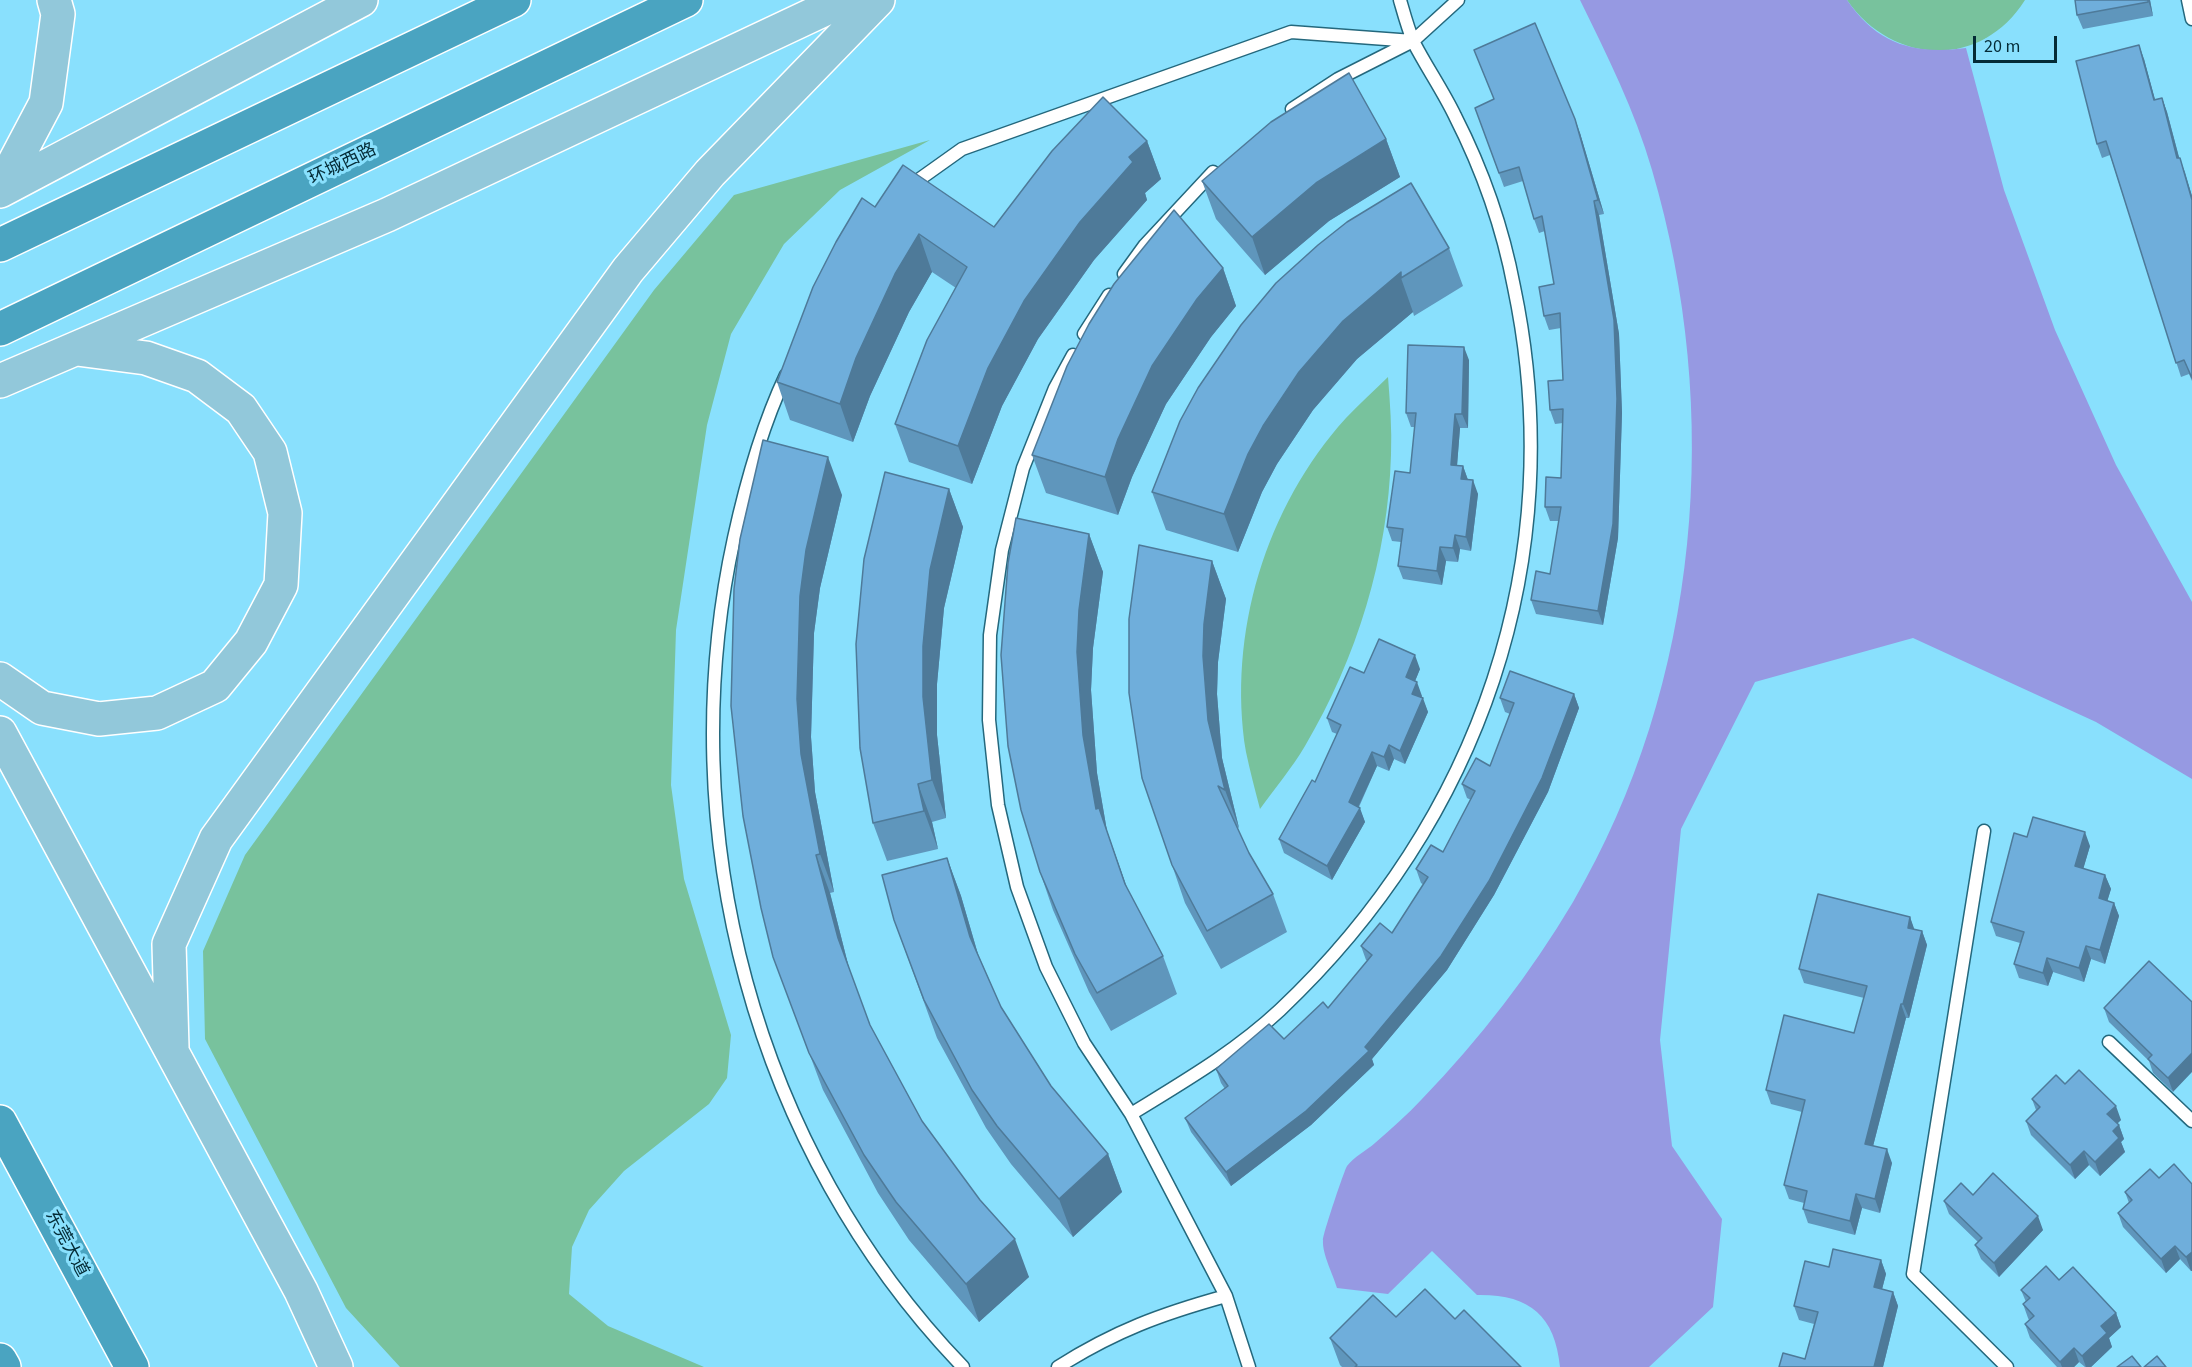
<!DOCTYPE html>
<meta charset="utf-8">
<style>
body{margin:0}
#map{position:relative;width:2192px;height:1367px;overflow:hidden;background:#89e0fd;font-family:"Source Sans 3",sans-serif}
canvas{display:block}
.scale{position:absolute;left:1973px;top:36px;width:84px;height:27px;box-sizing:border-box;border:3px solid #042b36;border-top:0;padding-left:8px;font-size:18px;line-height:21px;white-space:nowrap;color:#042b36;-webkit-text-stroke:4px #89e0fd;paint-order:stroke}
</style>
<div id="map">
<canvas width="2192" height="1367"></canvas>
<div class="scale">20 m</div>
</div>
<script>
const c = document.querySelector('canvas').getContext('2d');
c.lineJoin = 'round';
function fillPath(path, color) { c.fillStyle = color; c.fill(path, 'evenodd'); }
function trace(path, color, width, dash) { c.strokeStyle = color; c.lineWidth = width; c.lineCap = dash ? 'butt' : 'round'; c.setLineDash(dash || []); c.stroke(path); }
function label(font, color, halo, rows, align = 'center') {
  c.font = font + ' "Source Sans 3","Noto Sans SC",sans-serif'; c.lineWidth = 6; c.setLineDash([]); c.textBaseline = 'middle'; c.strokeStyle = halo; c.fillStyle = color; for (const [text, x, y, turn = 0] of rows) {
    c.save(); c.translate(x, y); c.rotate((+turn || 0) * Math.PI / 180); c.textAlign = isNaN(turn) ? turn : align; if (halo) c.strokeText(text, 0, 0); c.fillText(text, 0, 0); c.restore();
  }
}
const green = new Path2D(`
 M1847,0H2025C1981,70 1892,65 1847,0Z
 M930,140L840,190L784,244L731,334L707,425L676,630L671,785L684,879L731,1035L727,1078L709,1104L624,1171L589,1210L572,1247L569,1294L608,1326L704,1367H400L346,1308L205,1039L203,951L245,855L654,290L734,195Z
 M1388,377C1390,403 1392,429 1391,455C1388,557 1357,658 1305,746C1292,768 1275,788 1260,809C1255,790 1250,771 1246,752C1227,634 1266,506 1346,418C1359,404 1374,391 1388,377Z`);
const water = new Path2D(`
 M1580,0H1847C1877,44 1914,55 1966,48L2004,190L2055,330L2116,465L2192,602V779L2096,722L1913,638L1755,682L1681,829L1660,1040L1672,1146L1722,1219L1713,1307L1649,1367H1560C1555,1315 1529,1294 1477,1295L1432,1251L1388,1294L1337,1288C1333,1274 1322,1254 1323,1240C1323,1234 1344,1171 1347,1166C1354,1157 1367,1150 1375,1143C1391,1129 1407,1115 1422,1099C1480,1039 1530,974 1573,902C1701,683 1723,411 1652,170C1635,111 1607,55 1580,0Z`);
const lane = new Path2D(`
 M2188,0L2192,19
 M1292,109L1338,79L1413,41L1458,0
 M910,186L962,149L1291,32L1413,41
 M1124,274L1145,245L1213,172
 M1084,334L1109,295
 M1073,355L1055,388L1023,468L1002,550L990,635L989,720L998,805L1017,887L1046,967L1084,1043L1131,1114L1226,1296L1249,1367
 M786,375C762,426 746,483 734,538C670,831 754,1150 963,1367
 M1984,831L1913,1274L2007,1367
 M2109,1042L2192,1121
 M1131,1114C1183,1082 1235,1052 1280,1010C1480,821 1571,559 1514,287C1503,229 1482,169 1455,116C1443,91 1427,68 1414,43C1408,29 1404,14 1400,0
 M1058,1367C1115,1331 1161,1314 1226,1296`);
const primary = new Path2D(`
 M0,190L46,103L58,14L54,0
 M0,191L361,0
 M0,381L387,215L844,0
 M0,679L42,708L99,719L157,713L215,686L251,642L281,585L285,513L270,452L241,409L197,376L146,358L77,349
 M0,733L301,1291L336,1367
 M172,1048L169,944L216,839L628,270L710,173L878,0`);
const highway = new Path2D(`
 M0,245L514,0
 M0,329L686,0
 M0,1122L132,1367
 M0,1360L4,1367`);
const wall = new Path2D(`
 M2075,0H2150L2153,16L2083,29L2077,15Z
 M1474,50L1580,133L1604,214L1599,215L1619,334L1622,413L1618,538L1603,625L1536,614L1531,600L1550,574L1559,521H1550L1545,507L1561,478L1563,423L1555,424L1550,410L1563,380L1561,328L1549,330L1544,316L1554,284L1545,231L1539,233L1534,219L1523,181L1504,187L1475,108L1494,99Z
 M2144,59L2155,100L2162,98L2167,112L2179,158L2185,172L2192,196V381L2189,374L2181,377L2110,155L2102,158L2097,144Z
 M1386,139L1400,177L1329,221L1265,275L1216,219L1202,181Z
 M1147,141L1161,179L1145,193L1147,200L1094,260L1038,339L1002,406L972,484L909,462L895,424L956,288L932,272L909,312L870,396L853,442L790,420L777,382L875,207L994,227Z
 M1347,222L1449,248L1463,286L1414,316L1413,312L1357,359L1313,410L1277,464L1262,492L1238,552L1166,530L1152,492Z
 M1223,268L1236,306L1211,337L1166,404L1132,477L1118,515L1046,493L1032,455Z
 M1469,360L1468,428H1460L1457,465L1463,466L1468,480L1478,494L1471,551L1460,549L1458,562L1446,561L1442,585L1403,579L1398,566L1401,542L1392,541L1387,527L1410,473L1415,427H1411L1406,413Z
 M763,440L842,495L820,588L814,633L811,737L815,792L834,892L830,893L850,972L870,1025L922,1121L1029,1277L979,1322L909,1240L878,1193L823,1090L773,957Z
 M949,489L963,527L944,608L937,684V735L946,818L932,822L938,849L887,861L873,823Z
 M1089,534L1103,572L1093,648L1091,690L1097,773L1107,831L1127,888L1163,956L1177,994L1111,1031L1089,992L1053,910L1040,872Z
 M1212,561L1226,599L1218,662L1217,694L1222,758L1239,828L1236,826L1249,853L1273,894L1287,932L1221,969L1185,903L1172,865Z
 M1420,669L1415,681L1428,712L1405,764L1394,759L1389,771L1377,766L1359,807L1365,822L1332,880L1284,853L1279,839L1315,782L1337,734L1332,732L1327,718L1364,673Z
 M1574,694L1579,708L1548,792L1494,895L1447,970L1372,1059L1374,1065L1311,1125L1231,1186L1191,1132L1185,1118L1225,1089L1221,1083L1216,1069L1284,1039L1328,1008L1368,961L1366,960L1361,946L1392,933L1424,885L1421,883L1416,869L1443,852L1471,800L1467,798L1462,784L1490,766L1510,714L1505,712L1500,698Z
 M2027,837L2090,846L2083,869L2105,875L2111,889L2107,901L2114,903L2119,916L2105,964L2091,959L2084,982L2053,972L2048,986L2019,978L2014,964L2020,943L1996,936L1991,922Z
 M947,858L961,896L978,954L1001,1007L1051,1086L1108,1154L1122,1192L1073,1237L1011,1164L986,1128L937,1038L894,920Z
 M1910,917L1914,930L1922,931L1927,945L1909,1018H1906L1873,1146L1892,1163L1880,1213L1862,1208L1855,1235L1808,1223L1803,1209L1804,1203L1789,1199L1784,1185L1802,1112L1771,1104L1766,1090L1854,1033L1864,998L1804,983L1799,969Z
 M2149,961L2173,1092L2153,1073L2149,1061L2109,1022L2104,1008Z
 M2065,1084L2121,1120L2117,1124L2119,1125L2124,1139L2121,1142L2125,1152L2100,1176L2089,1165L2075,1179L2031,1135L2026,1121L2036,1110L2032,1099Z
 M2159,1178L2192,1184L2191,1271L2180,1259L2166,1273L2123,1227L2118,1213L2129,1203L2125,1192Z
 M1973,1195L2043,1230L1999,1277L1981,1259L1975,1245L1978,1242L1949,1214L1944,1201Z
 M1881,1260L1886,1274L1882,1289L1893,1292L1898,1306L1883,1367H1779L1805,1359L1814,1324L1799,1320L1794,1306L1829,1267Z
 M2059,1280L2116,1313L2121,1327L2109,1338L2112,1347L2091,1367H2085L2079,1362L2074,1367H2057L2030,1338L2025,1324L2029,1320L2028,1318L2023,1304L2026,1302L2021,1290Z
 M1396,1317L1455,1319L1521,1367H1342L1340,1365L1330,1338Z`);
const shadedWall = new Path2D(`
 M2148,0H2150L2153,16Z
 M2139,45L2144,59L2159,114L2154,100Z
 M2162,98L2167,112L2183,172L2177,158Z
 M1575,119L1580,133L1604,214L1598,200Z
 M1386,139L1400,177L1329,221L1265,275L1252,237L1316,183Z
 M1147,141L1161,179L1145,193L1147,200L1094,260L1038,339L1002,406L972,484L958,446L988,368L1024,301L1080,222L1129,157Z
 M2180,158L2192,196V200Z
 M1594,201L1599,215L1619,334L1622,413L1618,538L1603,625L1598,611Z
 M919,234L932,272L909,312L870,396L853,442L840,404L856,358L895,274Z
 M1223,268L1236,306L1211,337L1166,404L1132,477L1118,515L1105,477L1118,439L1152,366L1197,299Z
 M1401,272V278L1413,312L1357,359L1313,410L1277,464L1262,492L1238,552L1224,514L1248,454L1263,426L1299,372L1343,321Z
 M1464,347L1469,360L1468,428L1462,414Z
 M1455,414L1460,428L1456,479L1451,465Z
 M828,457L842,495L820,588L814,633L811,737L815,792L834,892L820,854L801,754L797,699L800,596L806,550Z
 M1463,466L1468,480L1461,479Z
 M1473,480L1478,494L1471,551L1466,537Z
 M949,489L963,527L944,608L937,684V735L946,818L932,780L923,697V646L930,570Z
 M1089,534L1103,572L1093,648L1091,690L1097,773L1107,831L1139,922L1096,809L1083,735L1077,652L1079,610Z
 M1455,535L1460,549L1458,562L1453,548Z
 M1440,547L1446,561L1442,585L1437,571Z
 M1212,561L1226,599L1218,662L1217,694L1222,758L1239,828L1225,790L1208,720L1203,656L1204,624Z
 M1415,655L1420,669L1411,691L1406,677Z
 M1417,682L1422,696L1417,708L1412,694Z
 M1574,694L1579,708L1548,792L1494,895L1447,970L1372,1059L1374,1065L1311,1125L1231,1186L1226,1172L1365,1047Z
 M1423,698L1428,712L1405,764L1400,751Z
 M1389,745L1394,759L1389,771L1384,757Z
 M1372,752L1377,766L1354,816L1349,802Z
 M918,784L932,822L938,849L924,811Z
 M1360,808L1365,822L1332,880L1327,866Z
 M2085,832L2090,846L2080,880L2075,866Z
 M816,855L830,893L851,976L838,938Z
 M947,858L961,896L984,975L970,937Z
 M2105,875L2111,889L2104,912L2099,898Z
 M2114,903L2119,916L2105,964L2100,950Z
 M1910,917L1915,931L1908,928Z
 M1922,931L1927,945L1909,1018L1903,1004Z
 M2086,946L2091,959L2084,982L2079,968Z
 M2047,958L2053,972L2048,986L2043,973Z
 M1901,1004L1906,1018L1870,1158L1865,1144Z
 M2192,1053V1072L2173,1092L2168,1078Z
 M2116,1106L2121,1120L2112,1128L2107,1114Z
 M2119,1125L2124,1139L2121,1142L2125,1152L2100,1176L2095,1162L2113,1131Z
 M1887,1149L1892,1163L1880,1213L1875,1199Z
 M2084,1151L2089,1165L2075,1179L2070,1165Z
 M1108,1154L1122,1192L1073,1237L1059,1199Z
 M1856,1194L1862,1208L1855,1235L1850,1221Z
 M2038,1216L2043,1230L1999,1277L1994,1263Z
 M1015,1239L1029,1277L979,1322L966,1284Z
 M2175,1246L2180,1259L2166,1273L2161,1259Z
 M2192,1252V1271H2191L2186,1257Z
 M1881,1260L1886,1274L1879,1301L1874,1287Z
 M1893,1292L1898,1306L1883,1367H1874Z
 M2116,1313L2121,1327L2109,1338L2112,1347L2091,1367H2086L2082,1356L2101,1326Z
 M2074,1348L2079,1362L2074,1367H2062L2060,1362Z`);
const building = new Path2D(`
 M2075,0H2148V2L2077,15Z
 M1535,23L1575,119L1598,200L1594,201L1614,320L1617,399L1613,524L1598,611L1531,600L1536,571L1550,574L1561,507H1545L1546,477L1561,478L1563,409L1550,410L1548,381L1563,380L1560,313L1544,316L1539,287L1554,284L1542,216L1534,219L1519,167L1499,173L1475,108L1494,99L1474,50Z
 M2139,45L2154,100L2162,98L2177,158H2180L2192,200V378L2184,360L2176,363L2106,141L2097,144L2076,61Z
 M1349,73L1386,139L1316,183L1252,237L1202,181L1271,122Z
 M1103,97L1147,141L1129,157L1133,162L1080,222L1024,301L988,368L958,446L895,424L927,340L967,267L919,234L895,274L856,358L840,404L777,382L813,287L836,242L862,198L875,207L903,165L994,227L1052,151Z
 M1411,183L1449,248L1401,278V272L1343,321L1299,372L1263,426L1248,454L1224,514L1152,492L1180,421L1198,388L1241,325L1276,283L1318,245L1347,222Z
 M1174,210L1223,268L1197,299L1152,366L1118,439L1105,477L1032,455L1067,366L1089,324L1114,284Z
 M1408,345L1464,347L1462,414H1455L1451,465L1463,466L1461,479L1473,480L1466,537L1455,535L1453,548L1440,547L1437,571L1398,566L1403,529L1387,527L1395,471L1410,473L1416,413H1406Z
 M763,440L828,457L806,550L800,596L797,699L801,754L820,854L816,855L838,938L870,1025L922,1121L980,1200L1015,1239L966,1284L896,1202L864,1155L809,1053L773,957L761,908L743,816L731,706L734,589L740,539Z
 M885,472L949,489L930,570L923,646V697L932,780L918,784L924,811L873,823L860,748L856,644L864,559Z
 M1016,518L1089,534L1079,610L1077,652L1083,735L1096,809L1099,808L1125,884L1163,956L1097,993L1075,954L1040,872L1021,810L1008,746L1001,655L1008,563Z
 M1139,545L1212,561L1204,624L1203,656L1208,720L1225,790L1218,786L1249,853L1273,894L1207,931L1172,865L1142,778L1129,693V619Z
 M1379,639L1415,655L1406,677L1417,682L1412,694L1423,698L1400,751L1389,745L1384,757L1372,752L1349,802L1360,808L1327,866L1279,839L1312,780L1315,782L1341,725L1327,718L1350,667L1364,673Z
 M1510,671L1574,694L1542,778L1489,881L1441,956L1365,1047L1369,1051L1306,1111L1226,1172L1185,1118L1228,1086L1216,1069L1269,1024L1284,1039L1323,1002L1328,1008L1372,955L1361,946L1380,923L1392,933L1428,877L1416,869L1431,845L1443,852L1475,791L1462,784L1476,758L1490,766L1514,703L1500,698Z
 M2033,817L2085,832L2075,866L2105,875L2099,898L2114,903L2100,950L2086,946L2079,968L2047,958L2043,973L2014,964L2024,932L1991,922L2014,833L2027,837Z
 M947,858L970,937L1001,1007L1051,1086L1108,1154L1059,1199L997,1126L972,1090L924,1000L894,920L882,875Z
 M1818,894L1910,917L1908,928L1922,931L1903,1004H1901L1865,1144L1887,1149L1875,1199L1856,1194L1850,1221L1803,1209L1807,1191L1784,1185L1805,1100L1766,1090L1784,1015L1854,1033L1867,986L1799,969Z
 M2149,961L2192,1002V1053L2168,1078L2148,1059L2152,1055L2104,1008Z
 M2079,1070L2116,1106L2107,1114L2119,1125L2113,1131L2119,1138L2095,1162L2084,1151L2070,1165L2026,1121L2040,1107L2032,1099L2056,1075L2065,1084Z
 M2174,1164L2192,1184V1252L2186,1257L2175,1246L2161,1259L2118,1213L2132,1200L2125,1192L2150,1169L2159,1178Z
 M1993,1173L2038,1216L1994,1263L1975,1245L1982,1238L1944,1201L1961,1183L1973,1195Z
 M1833,1249L1881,1260L1874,1287L1893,1292L1874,1367H1779L1783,1353L1805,1359L1818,1312L1794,1306L1805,1261L1829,1267Z
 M2046,1266L2059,1280L2073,1267L2116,1313L2101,1326L2107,1333L2082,1356L2074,1348L2060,1362L2025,1324L2034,1316L2023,1304L2030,1298L2021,1290Z
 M1425,1289L1455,1319L1464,1310L1521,1367H1355L1357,1365L1330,1338L1373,1295L1396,1317Z
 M2132,1356L2141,1367H2117Z
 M2157,1356L2166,1367H2144Z`);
const streetNames = [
 ["环城西路",343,165,-26],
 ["东莞大道",66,1244,62]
];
fillPath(green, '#78c29d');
fillPath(water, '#9699e2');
trace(lane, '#24687d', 15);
trace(primary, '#fff', 36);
trace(highway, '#fff', 36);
trace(lane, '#fff', 12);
trace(primary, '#92c8da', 33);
trace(highway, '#4aa4c1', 33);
fillPath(wall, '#5f96bc');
fillPath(shadedWall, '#4e7a99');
fillPath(building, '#6faedb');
trace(building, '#4e7a99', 1.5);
label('18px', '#042b36', '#89e0fd', streetNames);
</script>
